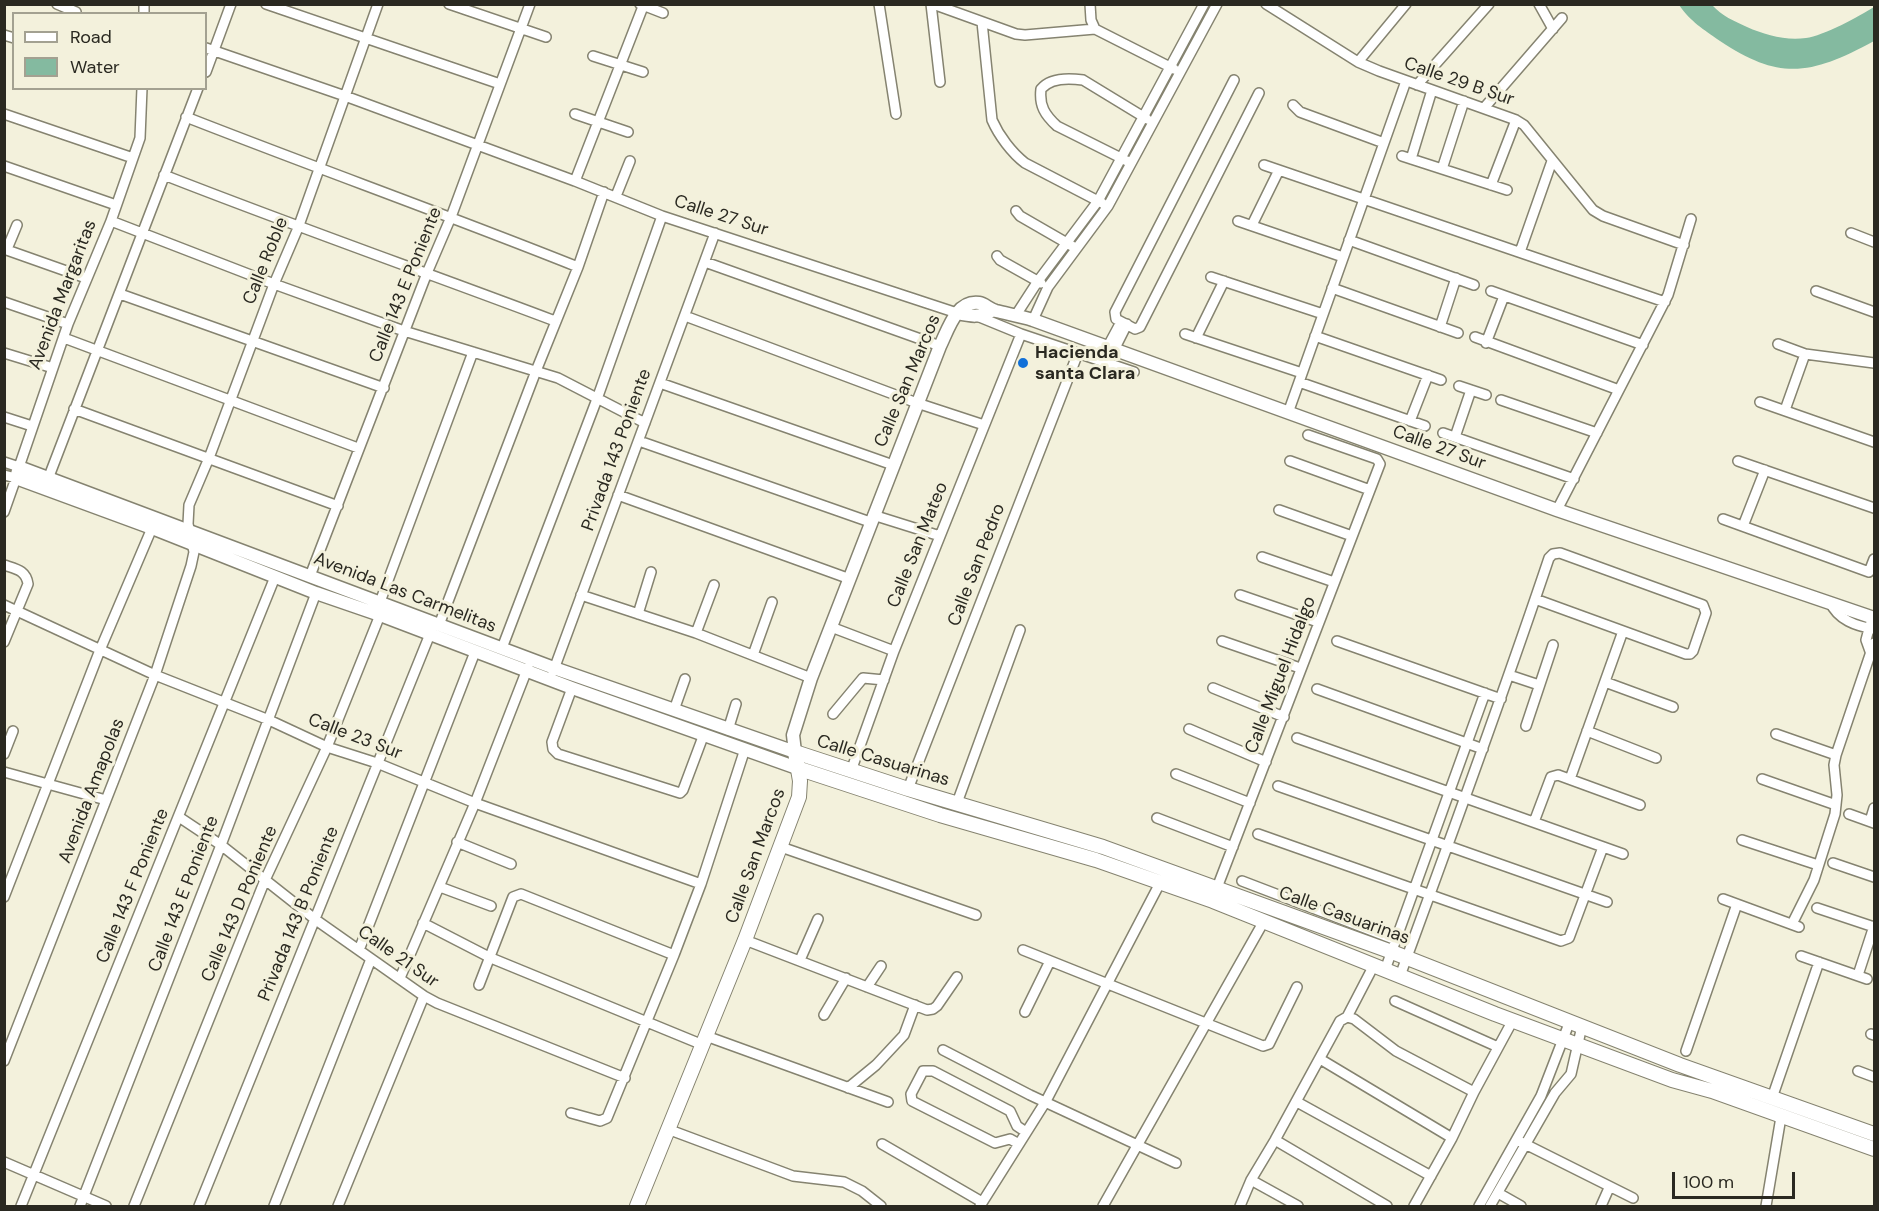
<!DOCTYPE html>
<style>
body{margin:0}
#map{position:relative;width:1879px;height:1211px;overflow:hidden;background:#f3f1dc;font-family:"DM Sans",sans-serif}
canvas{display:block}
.frame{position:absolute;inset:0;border:6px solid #2a2921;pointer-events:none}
.legend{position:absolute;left:12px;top:12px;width:195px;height:78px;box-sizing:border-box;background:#f3f1dc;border:2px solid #a3a191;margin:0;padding:8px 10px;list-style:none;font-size:18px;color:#2a2921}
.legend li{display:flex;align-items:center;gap:12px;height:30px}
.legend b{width:30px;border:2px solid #a3a191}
.scale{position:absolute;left:1672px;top:1172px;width:123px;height:27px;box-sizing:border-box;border:3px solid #2a2921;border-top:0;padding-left:8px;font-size:18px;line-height:21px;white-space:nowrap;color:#2a2921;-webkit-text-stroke:4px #f3f1dc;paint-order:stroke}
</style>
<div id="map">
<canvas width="1879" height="1211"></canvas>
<div class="frame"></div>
<ul class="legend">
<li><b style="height:8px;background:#fff"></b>Road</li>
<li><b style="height:16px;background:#84baa0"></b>Water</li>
</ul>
<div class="scale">100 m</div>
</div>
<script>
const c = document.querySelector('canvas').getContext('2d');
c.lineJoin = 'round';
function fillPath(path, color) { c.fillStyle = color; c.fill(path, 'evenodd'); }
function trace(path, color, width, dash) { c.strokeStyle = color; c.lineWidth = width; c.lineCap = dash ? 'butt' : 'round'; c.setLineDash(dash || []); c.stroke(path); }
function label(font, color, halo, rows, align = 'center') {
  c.font = font + ' "DM Sans",sans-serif'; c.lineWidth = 6; c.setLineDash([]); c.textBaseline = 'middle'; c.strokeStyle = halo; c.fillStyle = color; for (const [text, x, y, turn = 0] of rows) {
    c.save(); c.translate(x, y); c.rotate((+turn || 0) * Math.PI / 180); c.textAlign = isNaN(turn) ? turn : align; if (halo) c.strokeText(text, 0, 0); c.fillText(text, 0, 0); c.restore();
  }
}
const water = new Path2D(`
 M1679,5H1712C1722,16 1734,21 1747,27C1765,35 1786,41 1806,38C1823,36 1860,16 1874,7V41C1813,74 1781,82 1720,41C1702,28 1692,23 1679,5Z`);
const minor = new Path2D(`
 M57,4L76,12
 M144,4V14
 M266,4L500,84
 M449,4L546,37
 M640,4L663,13
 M879,4L896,114
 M931,4L940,82
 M933,4L1016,34L1025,35L1095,29L1174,69
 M1090,4L1091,20L1095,29
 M1266,4L1358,62L1379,71L1516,120L1524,125L1593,210L1603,216L1684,245
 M1539,4L1553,29
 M982,22L992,120C999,136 1012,153 1025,163L1102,203
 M4,35L14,38
 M206,48L345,96L575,181L662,216L957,313
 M593,56L643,72
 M1358,62L1406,4
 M206,72L231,4
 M1234,80L1115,312L1116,319L1135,329L1140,327L1259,93
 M1417,85L1489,4
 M1293,105L1300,112L1384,143
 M1484,108L1562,18
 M4,114L133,158
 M575,114L628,132
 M186,117C316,168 448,215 578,267
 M1402,156L1507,190
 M1411,159L1432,90
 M1127,161L1057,126C1045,115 1039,106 1041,89C1050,78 1069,78 1083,80L1147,119
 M1264,165L1665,302
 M4,166L116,205
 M1442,169L1464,101
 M164,175C294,226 425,272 555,321
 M575,181L644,4
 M1491,185L1516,120
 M616,196L630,161
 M1016,211L1020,216L1072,246
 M111,221L274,284L404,331L558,378L645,423
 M1238,221L1343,257
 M1252,225L1279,170
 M1851,233L1874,242
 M1349,240L1474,285
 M4,249L86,278
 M7,249L17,225
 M1520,252L1552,161
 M997,256L1000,260L1041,283
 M705,262L940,346
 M1211,277L1323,314
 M1332,288L1458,333
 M1491,291L1643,345
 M1816,291L1874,312
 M120,294L384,388
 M4,302L68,324
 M1016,315L1038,281L1098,201L1204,4
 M685,316L917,403L984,425
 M977,316L1021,334L1134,372
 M1033,320L1048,287L1108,206L1217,4
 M1440,327L1456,278
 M1185,334L1302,373
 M1315,336L1441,380
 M1475,337L1619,390
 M64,338L358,448
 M1196,338L1224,281
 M1486,343L1504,296
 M1778,344L1805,354L1874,363
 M1107,348L1121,322
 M1114,350L1127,324
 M4,353L53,368
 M1299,382L1425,426
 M660,383L893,465
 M1459,386L1486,395
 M1501,400L1597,433
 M1760,402L1874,442
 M74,409L338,506
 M1785,410L1805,354
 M1288,413L1406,81
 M4,417L32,426
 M1410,421L1428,375
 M1443,433L1574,479
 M1455,437L1471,390
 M639,441L870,522
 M1290,461L1370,490
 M1738,461L1874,508
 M4,462L19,467L68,324L111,221L140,138L142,88
 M4,475L16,478L4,512
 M48,479L198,88
 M618,495L850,579
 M1279,510L1352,536
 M1557,510L1668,295L1691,219
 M873,515L940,536
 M1723,519L1869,572L1874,559
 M1743,526L1765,470
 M1262,557L1334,582
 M4,565C16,569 26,570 28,584L4,642
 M310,576L427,273L451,217L530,4
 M581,595L696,633L811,678
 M1240,595L1318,622
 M380,602L473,352
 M1830,602C1838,620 1856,626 1874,629
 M4,605L155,675L269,720L327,747L377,763L475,803L701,884
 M638,614L651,572
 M439,625L536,371L578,267L604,192
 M1870,625L1866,640L1871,654
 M831,627L894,651
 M696,633L714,585
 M1222,641L1300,668
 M1337,641L1501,699
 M502,648L597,399L662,216
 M753,655L772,602
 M553,672L715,233
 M1509,675L1539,685
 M1605,682L1673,707
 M572,688L552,742L553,749L558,754L680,793L683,790L704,734
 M1213,688L1284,717
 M1317,689L1483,749
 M674,710L685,679
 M833,714L863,678L884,680
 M1526,726L1553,645
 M1189,729L1266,762
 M728,730L736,704
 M1587,731L1656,758
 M1776,734L1836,755
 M1297,738L1623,854
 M4,754L13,731
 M851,771L894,651L1021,334
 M4,772L106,800
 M1176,774L1250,803
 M1570,779L1623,631
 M1762,779L1836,805
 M1278,786L1607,902
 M908,789L1078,353
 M957,803L1020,630
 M1849,814L1874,823
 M179,817L221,845L316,920L424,996L437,1003L625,1078
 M1157,818L1233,847
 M1870,821L1874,808
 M1534,822L1551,777L1558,775L1640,805
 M1258,834L1561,941L1569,938L1603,847
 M1742,840L1818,865
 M457,842L511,864
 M781,847L976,915
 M1833,863L1874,877
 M1242,881L1396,940
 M440,887L491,906
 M1215,893L1380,464L1377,459L1308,435
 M4,897L100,650L152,528
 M1723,899L1799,927
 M1817,908L1874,927
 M423,923L491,958L703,1045
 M1792,924L1814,880L1835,814L1837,795L1834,765L1836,755L1874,643
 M745,940L927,1010L933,1009L937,1006L957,977
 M359,950L475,652
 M1023,950L1263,1046L1269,1044L1297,987
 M1801,956L1867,979
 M800,960L818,919
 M1385,970L1485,693
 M1858,975L1874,926
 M1400,976C1451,837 1502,698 1549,558L1553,554L1560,553L1703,605L1706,613L1693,651L1690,654H1686L1535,599
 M400,978L475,803L528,667
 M479,985L513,897L521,894L674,955
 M867,987L881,966
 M1395,1001L1498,1047
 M1025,1012L1050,961
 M824,1015L846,978
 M1347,1017L1354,1019L1396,1051L1474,1092
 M1871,1034L1874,1035
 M706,1036L888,1102
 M943,1050L1030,1095L1176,1163
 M1686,1051L1737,904
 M1320,1059L1452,1138
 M4,1061L155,675L191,566L194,552L188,524L189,505L209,458L274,284L298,228L378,4
 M1858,1071L1874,1077
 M848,1088L876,1065L904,1035L915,1005
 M1772,1098L1819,962
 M1297,1102L1431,1176
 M571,1113L600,1121L607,1118L674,955L701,884L745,749
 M670,1130L793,1176L844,1182L862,1191L881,1206
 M1275,1140L1387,1206
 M1521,1142L1633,1198
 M882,1144L982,1202
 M1019,1144L1010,1139L995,1143L912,1101L911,1094L923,1071H933L1010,1111L1017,1126L1026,1132
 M4,1162L106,1206
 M1251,1180L1298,1206
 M1498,1193L1521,1206
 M21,1206L275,577
 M80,1206L221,845L316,593
 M134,1206L265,880L327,747L380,615
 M199,1206L430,634
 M274,1206L371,959
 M338,1206L424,996
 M980,1206L1046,1101L1160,883
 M1103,1206L1264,921
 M1240,1206L1251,1180L1275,1140L1340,1021L1347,1017L1374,965
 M1414,1206L1452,1138L1474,1092L1513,1020
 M1479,1206L1541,1096L1570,1021
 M1490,1206L1555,1093L1571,1074L1582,1026
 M1601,1206L1609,1188
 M1766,1206L1781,1117`);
const tertiary = new Path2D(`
 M957,313C970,316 981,318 993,310
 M795,752L554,668L19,467L16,478L152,528L316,593L380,615L572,688L797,768
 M795,752L793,735L811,678L940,346C948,330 956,300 979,303C985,304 989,309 996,311C1008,314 1020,316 1033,320L1557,510L1874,618`);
const secondary = new Path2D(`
 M797,768L940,815L1096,860L1213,901L1495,1014L1672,1080L1712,1091L1874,1149
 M637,1206L745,940L799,797L800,781L795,752L908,789L1103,847L1392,952L1680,1065L1874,1134`);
const markers = [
 [1023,363,6,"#1170d8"]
];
const streetNames = [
 ["Calle 29 B Sur",1459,82,19],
 ["Calle 27 Sur",721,216,18],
 ["Calle Roble",266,261,-68],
 ["Calle 143 E Poniente",406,285,-68],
 ["Avenida Margaritas",63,295,-69],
 ["Calle San Marcos",908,381,-67],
 ["Calle 27 Sur",1439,448,20],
 ["Privada 143 Poniente",617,450,-70],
 ["Calle San Mateo",918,545,-68],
 ["Calle San Pedro",977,565,-69],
 ["Avenida Las Carmelitas",405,593,21],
 ["Calle Miguel Hidalgo",1281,675,-69],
 ["Calle 23 Sur",355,737,21],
 ["Calle Casuarinas",883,761,17],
 ["Avenida Amapolas",92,791,-69],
 ["Calle San Marcos",756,856,-70],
 ["Calle 143 F Poniente",133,886,-68],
 ["Calle 143 E Poniente",184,894,-69],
 ["Calle 143 D Poniente",240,904,-67],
 ["Privada 143 B Poniente",299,914,-68],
 ["Calle Casuarinas",1344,916,20],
 ["Calle 21 Sur",398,957,35]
];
const poiNames = [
 ["Hacienda",1035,353],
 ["santa Clara",1035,374]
];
fillPath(water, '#84baa0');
trace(minor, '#858370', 12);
trace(tertiary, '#858370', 15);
trace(secondary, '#858370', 16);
trace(minor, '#fff', 9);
trace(tertiary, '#fff', 12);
trace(secondary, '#fff', 14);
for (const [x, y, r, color] of markers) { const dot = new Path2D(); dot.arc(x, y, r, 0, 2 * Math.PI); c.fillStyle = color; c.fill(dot); trace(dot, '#f3f1dc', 2); }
label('18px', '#2a2921', '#f3f1dc', streetNames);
label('bold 18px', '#2a2921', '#f3f1dc', poiNames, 'left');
</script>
